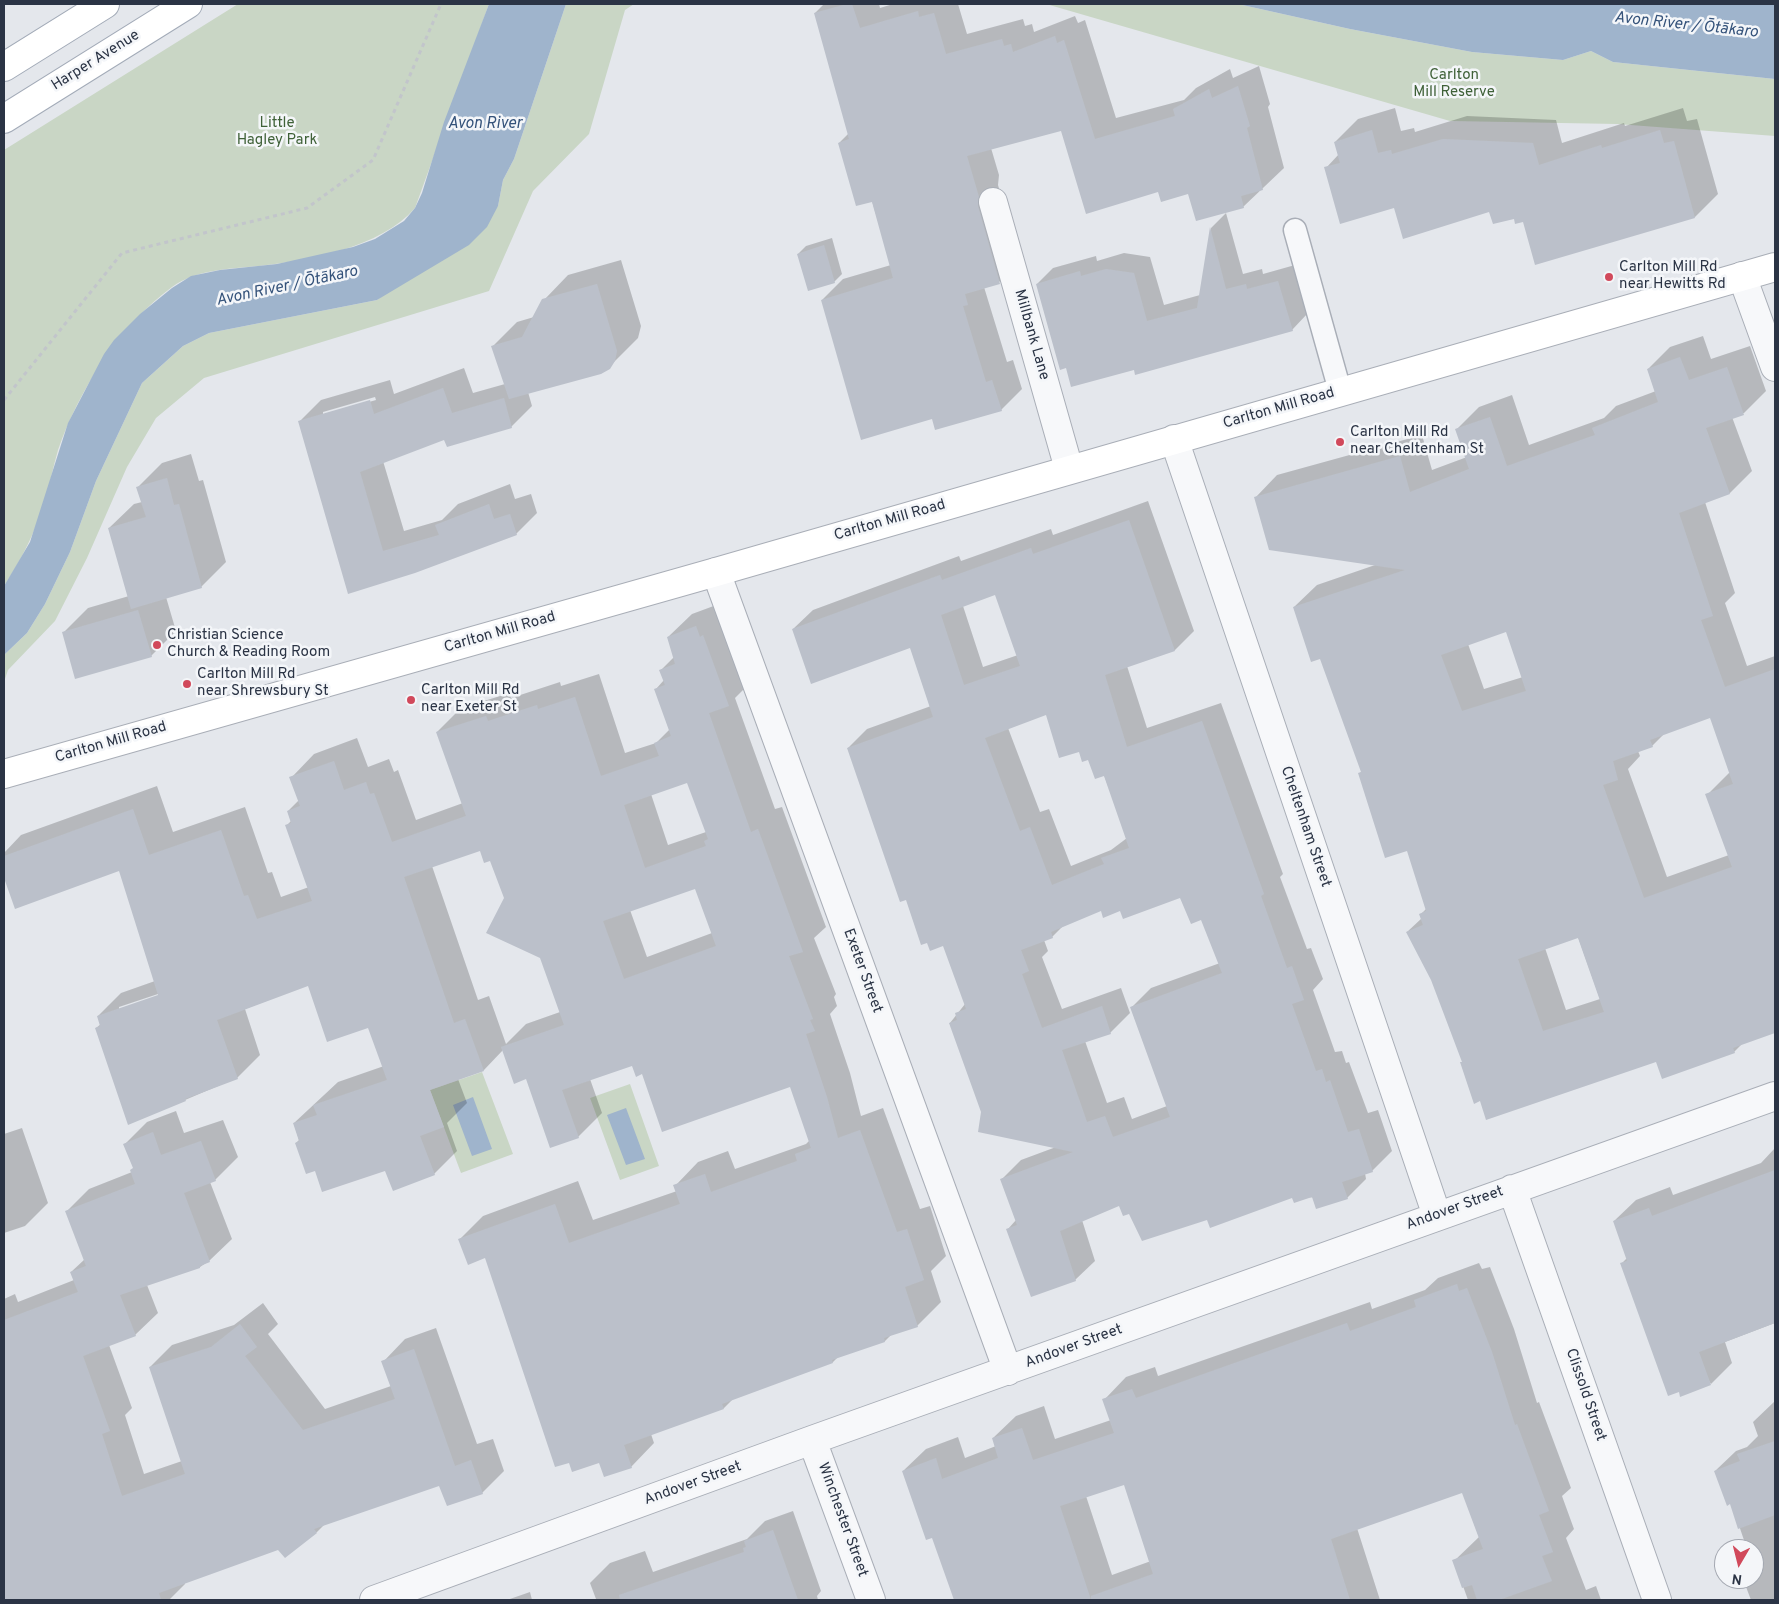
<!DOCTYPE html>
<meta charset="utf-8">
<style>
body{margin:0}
#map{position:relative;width:1779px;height:1604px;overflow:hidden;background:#e4e7ec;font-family:Overpass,sans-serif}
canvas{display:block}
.frame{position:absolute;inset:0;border:5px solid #2b3445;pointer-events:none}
.north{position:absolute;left:1714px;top:1539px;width:50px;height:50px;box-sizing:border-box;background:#f4f6f9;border:1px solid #a4a8b1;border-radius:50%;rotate:188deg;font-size:14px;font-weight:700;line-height:20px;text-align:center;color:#2b3445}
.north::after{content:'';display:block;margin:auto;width:18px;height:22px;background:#d1495b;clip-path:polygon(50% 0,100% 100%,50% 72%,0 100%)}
</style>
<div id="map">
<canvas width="1779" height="1604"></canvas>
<div class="frame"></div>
<div class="north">N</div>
</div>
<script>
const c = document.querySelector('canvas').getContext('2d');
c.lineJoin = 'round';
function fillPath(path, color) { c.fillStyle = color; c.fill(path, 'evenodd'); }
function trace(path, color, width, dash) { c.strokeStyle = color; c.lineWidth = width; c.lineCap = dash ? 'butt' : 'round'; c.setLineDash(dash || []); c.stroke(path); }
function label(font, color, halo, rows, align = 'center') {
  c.font = font + ' Overpass,sans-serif'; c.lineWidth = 5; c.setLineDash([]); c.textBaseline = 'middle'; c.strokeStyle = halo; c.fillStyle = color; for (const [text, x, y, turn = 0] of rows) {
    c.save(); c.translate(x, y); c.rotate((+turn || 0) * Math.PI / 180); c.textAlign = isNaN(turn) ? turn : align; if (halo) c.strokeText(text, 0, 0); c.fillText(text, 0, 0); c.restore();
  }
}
const green = new Path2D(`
 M238,4H489L415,208C380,248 310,260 259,266C229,269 197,269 172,287C120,325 79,390 58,450C53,467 50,484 45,501C35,532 22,559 4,586V150Z
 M566,4H634L625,10L589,134L533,191L489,291L204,378L156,418L127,467L87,558L55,621L8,670L4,682V655L27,633L45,604L70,552L96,481L142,383L183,346L209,333L377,300L498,206L503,180L514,159Z
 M1046,4H1238L1350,29L1472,52L1563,60L1591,51L1613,62L1775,79V136L1617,124L1450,121Z
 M482,1072L513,1154L461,1173L430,1090Z
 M630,1084L659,1166L620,1180L590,1098Z`);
const water = new Path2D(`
 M489,4H566L514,159L503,180L498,206L487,227L469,245L377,300L209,333L183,346L142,383L96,481L70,552L45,604L27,633L4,655V586L30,542L68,423L104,354L114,340L140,314L172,288L191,276L220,270L277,264L353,247L375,239L404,221L415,208L422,193L444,122Z
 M1238,4H1775V79L1613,62L1591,51L1563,60L1472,52L1350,29Z
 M473,1097L492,1149L472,1156L453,1105Z
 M626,1108L645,1159L626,1165L607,1115Z`);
const shadow = new Path2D(`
 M824,4H879L880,8L893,4H958L967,34L1023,19L1025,26L1032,24L1034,32L1075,16L1078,23L1085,20L1116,118L1184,100L1196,88L1230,69L1233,78L1259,66L1270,104L1268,107L1284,168L1243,207L1189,193L1159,190L1062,129L991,148L999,175L998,185L1020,262L999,282L984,287L1007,362L1013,360L1022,389L1001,410L933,417L822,300L843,279L891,265L872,201L839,143L849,133L815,13Z
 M1395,108L1401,131L1414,128L1415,132L1467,116L1556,120L1562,143L1624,123L1625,126L1683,108L1687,121L1697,119L1718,194L1695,217L1524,220L1490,211L1395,206L1326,168L1339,154L1335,142L1358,119Z
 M1226,213L1243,274L1262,269L1263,274L1295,265L1308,313L1292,330L1135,368L1066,366L1037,284L1053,268L1096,256L1097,261L1124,253L1150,257L1164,305L1200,295L1211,228Z
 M832,238L842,274L834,282L798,254L806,246Z
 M621,260L641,326L638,338L607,369L528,392L532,406L511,427L445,438L383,461L404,531L442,520L458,504L510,484L515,499L531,494L537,513L516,534L349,593L300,421L321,400L390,380L394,394L464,368L473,393L505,384L493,346L517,322L534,317L544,300L568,275ZM375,397L376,400L323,415V412Z
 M1703,336L1711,359L1750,346L1766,391L1744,413L1732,417L1752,471L1730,493L1705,502L1735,593L1725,603L1747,666L1775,656V1032L1742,1044L1734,1052L1657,1061L1481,1100L1461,1063L1463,1061L1433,979L1407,932L1422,918L1421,914L1427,908L1408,849L1359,774L1362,771L1321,658L1294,607L1317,585L1378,564L1255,498L1277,475L1422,435L1432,470L1467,457L1457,429L1479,407L1512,395L1529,445L1604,418L1616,406L1656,391L1648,369L1670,347ZM1507,630L1523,677L1484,689L1468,644ZM1711,717L1730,772L1707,795L1729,855L1667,877L1628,769L1640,756L1638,751L1652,746L1665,733ZM1578,937L1600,999L1566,1010L1545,948Z
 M191,454L199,481L203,480L226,562L201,587L166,597L176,631L151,656L63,633L88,608L129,596L109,528L134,504L142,502L138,487L162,463Z
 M1148,501L1194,631L1175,650L1127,666L1147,728L1221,703L1283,874L1280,877L1307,949L1311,948L1323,979L1313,990L1335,1052L1342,1051L1346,1063L1349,1062L1368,1113L1378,1110L1392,1151L1372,1171L1365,1173L1366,1179L1347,1198L1293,1197L1208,1218L1129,1212L1119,1204L1082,1220L1095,1261L1075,1280L1008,1229L1016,1220L1002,1179L1021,1160L1056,1147L983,1111L950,1023L965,1004L944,944L906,899L848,748L867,729L931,706L911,647L793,629L813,610L959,556L961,561L1051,529L1053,535ZM996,593L1018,655L983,667L963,606ZM1047,714L1104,775L1127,838L1111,850L1071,866L1049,809L1040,812L1008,728ZM1181,896L1202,918L1220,963L1151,988L1131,1008L1167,1106L1132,1119L1124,1097L1107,1103L1085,1041L1110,1033L1130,1013L1121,988L1062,1009L1042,957L1048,951L1044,940L1052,937L1064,925L1101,909L1121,910Z
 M719,604L752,681L735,698L775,809L782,807L826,927L814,938L836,994L834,997L837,1006L830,1014L850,1073L861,1116L883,1108L920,1209L930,1206L946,1256L931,1271L941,1302L917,1326L892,1334L885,1341L839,1356L833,1362L733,1399L724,1408L651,1434L654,1443L631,1467L600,1461L486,1257L460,1239L483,1216L578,1181L593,1220L677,1191L675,1186L698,1162L728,1151L735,1169L806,1144L810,1140L790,1085L643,1072L633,1065L590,1079L602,1113L578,1137L503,1050L484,1070L458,1079L467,1103L447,1123L457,1151L434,1174L386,1170L316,1169L296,1143L299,1140L294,1123L338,1082L384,1066L369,1026L308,985L245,1009L260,1055L237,1078L185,1100L96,1028L101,1024L98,1016L121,993L155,981L120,869L16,907L4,875V853L21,835L157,786L173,832L245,807L268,873L272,872L281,897L309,887L287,825L292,820L288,811L299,800L291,778L314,754L357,738L368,767L389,759L394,772L398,770L416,820L463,803L437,732L461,708L510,693L511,698L560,682L561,686L599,674L625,753L656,743L670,729L656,689L664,680L661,670L674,657L668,637L692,614ZM688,782L706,832L668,845L651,794ZM481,849L491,859L505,899L541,957L560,1012L526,1024L506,1044L489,996L478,1000L432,866ZM695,887L712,933L647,957L630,910ZM164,992V994L119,1009V1007Z
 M176,1111L184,1133L223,1120L238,1157L215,1180L210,1182L232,1239L209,1261L200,1267L147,1285L158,1313L135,1335L109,1345L132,1408L125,1415L144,1474L182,1461L150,1367L172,1345L234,1325L263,1303L278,1324L268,1334L325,1409L391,1386L383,1362L405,1339L436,1328L477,1444L493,1439L504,1471L482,1493L440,1484L325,1524L317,1532L279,1548L185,1582V1584L169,1600H4V1299L15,1294L18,1302L74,1280L71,1272L85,1259L67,1211L89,1189L132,1172L134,1168L125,1144L147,1122Z
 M22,1128L48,1203L25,1226L4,1233V1134Z
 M1775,1148V1323L1725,1342L1732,1363L1711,1384L1622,1263L1627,1258L1614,1221L1636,1200L1670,1187L1673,1195L1761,1163Z
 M1479,1263L1482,1269L1490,1267L1514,1329L1537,1403L1539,1402L1571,1488L1562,1496L1574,1529L1566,1538L1586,1590L1596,1586L1601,1600H1468L1454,1561L1479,1537L1462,1491L1357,1528L1380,1600H955L933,1536L903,1471L926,1449L958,1437L965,1458L996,1446L993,1438L1016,1416L1044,1406L1055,1439L1111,1420L1104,1400L1126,1377L1155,1367L1158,1376L1370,1302L1372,1309L1425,1290L1438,1278ZM1125,1483L1151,1561L1112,1575L1086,1496Z
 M1775,1401V1600H1751L1743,1579H1754V1549H1747L1731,1502L1715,1471L1736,1451L1747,1447L1758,1436L1753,1422Z
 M793,1511L821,1591L817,1596L818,1600H594L596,1599L590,1583L610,1563L645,1551L653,1572L747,1539L765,1521Z
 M530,1592L532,1600H507Z`);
const building = new Path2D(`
 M847,4H852L860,28L918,11L919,17L934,13L946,54L1002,39L1004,46L1011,44L1013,52L1055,36L1057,43L1064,40L1095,139L1175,116L1173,109L1209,89L1212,98L1238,86L1250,126L1247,128L1263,190L1241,196L1244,208L1196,221L1188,194L1161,202L1158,192L1086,214L1061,131L967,156L979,197L978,206L1000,284L965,294L968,305L963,306L986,382L992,380L1002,411L935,430L932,419L861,440L821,300L893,278L872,202L856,206L838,143L849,139L814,13Z
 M1372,130L1378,153L1391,150L1392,154L1443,139L1533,143L1539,165L1601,145L1602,148L1660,130L1664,143L1674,141L1695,218L1535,265L1523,222L1515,224L1514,219L1493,224L1489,212L1403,239L1394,208L1340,224L1324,167L1340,163L1334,142Z
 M1210,227L1226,289L1246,284L1247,289L1278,281L1293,331L1135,375L1134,370L1071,387L1066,368L1060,370L1036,284L1080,271L1081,276L1106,269L1134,273L1147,321L1197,308Z
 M824,245L835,283L808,291L797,254Z
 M597,284L617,351L615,361L610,369L601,374L509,399L491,346L522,337L542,299Z
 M1680,357L1689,380L1727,367L1744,415L1706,428L1730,494L1679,513L1713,616L1701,620L1725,687L1775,669V1033L1733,1048L1735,1053L1662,1079L1656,1062L1486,1120L1480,1101L1474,1104L1460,1062H1462L1431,980L1406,932L1423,925L1419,914L1426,911L1407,851L1385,858L1358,773L1361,772L1320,659L1311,662L1293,607L1405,570L1269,550L1254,497L1400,456L1410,492L1469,469L1455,429L1490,417L1507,466L1595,435L1592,428L1658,402L1647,369ZM1506,632L1526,691L1462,711L1441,655ZM1710,718L1733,784L1705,794L1732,867L1644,898L1603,785L1618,780L1613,761L1653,747L1650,740ZM1578,938L1604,1012L1543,1031L1518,959Z
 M443,388L452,413L504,398L512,428L447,447L444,440L360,472L383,551L439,535L435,525L489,504L494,519L510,514L517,535L415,573L348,594L298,421L370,400L374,414Z
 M167,478L174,505L179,504L202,588L131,609L108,528L146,517L136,487Z
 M1129,520L1175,651L1105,675L1127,747L1202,721L1264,894L1261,896L1287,968L1292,966L1304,1000L1292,1004L1316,1071L1322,1069L1326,1082L1330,1080L1348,1132L1359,1129L1373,1172L1342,1182L1348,1199L1316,1209L1312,1197L1294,1203L1292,1198L1210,1228L1207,1220L1142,1241L1129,1214L1123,1216L1119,1206L1060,1231L1076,1281L1031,1297L1006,1229L1017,1225L1000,1179L1073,1152L978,1132L981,1112L949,1023L957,1020L955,1013L966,1009L943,946L930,951L927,943L921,945L906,900L900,902L847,748L933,717L910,648L811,684L792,629L940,575L942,580L1031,548L1033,554ZM995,595L1020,666L964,685L941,615ZM1046,715L1059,758L1079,752L1082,762L1088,760L1095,779L1104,776L1129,848L1101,858L1104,864L1052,885L1030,827L1020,831L985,738ZM1180,898L1191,924L1201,920L1222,973L1130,1007L1170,1117L1113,1137L1105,1116L1087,1122L1062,1050L1111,1034L1102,1006L1042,1028L1022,974L1029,971L1021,950L1053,938L1051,932L1101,911L1103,918L1120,911L1123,919Z
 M138,610L152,657L75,679L62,632Z
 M696,626L700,637L703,635L729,706L709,713L751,832L758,829L803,952L789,956L813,1019L810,1020L815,1031L806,1034L827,1097L838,1138L860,1130L897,1232L907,1229L924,1280L905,1287L918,1327L884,1338L885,1342L832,1360L833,1363L722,1404L724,1409L624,1445L632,1468L604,1477L599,1463L572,1472L569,1463L555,1467L485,1258L468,1265L458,1239L555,1204L569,1243L680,1204L673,1185L705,1174L711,1192L797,1161L795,1154L811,1148L790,1087L662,1132L642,1074L636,1077L632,1066L562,1090L579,1138L550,1148L526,1079L514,1084L501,1047L564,1025L540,958L486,933L504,898L490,861L484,863L480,851L404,877L454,1023L465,1019L484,1071L430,1090L444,1127L420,1136L435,1175L393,1191L385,1171L322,1192L315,1171L306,1174L295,1143L299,1141L293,1123L317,1115L313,1105L387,1080L368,1028L327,1042L308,986L217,1020L238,1079L185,1099L186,1101L128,1125L95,1028L100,1026L97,1016L158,995L119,871L15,909L4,878V856L133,809L149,855L221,830L244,896L248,895L257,919L312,901L285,825L291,823L287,811L300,806L289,777L334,761L344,790L366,782L370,794L374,793L392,842L466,816L436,732L486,716L488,721L537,705L538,709L575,697L601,776L659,756L654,743L671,736L654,689L665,685L659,670L675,664L667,637ZM687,783L708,839L704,841L706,846L645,868L624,805ZM695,889L716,946L624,979L603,921Z
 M153,1132L161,1155L201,1141L216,1181L184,1193L210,1262L200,1266V1268L120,1295L136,1336L83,1356L110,1431L102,1434L122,1496L185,1474L149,1367L211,1347L240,1324L257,1347L245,1356L303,1430L395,1399L381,1361L414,1349L455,1466L471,1460L483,1494L447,1506L439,1486L314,1529L317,1533L285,1558L278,1550L159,1593L161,1600H4V1320L78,1292L70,1272L86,1266L65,1211L135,1184L130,1170L133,1168L123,1144Z
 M1775,1170V1323L1699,1352L1711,1385L1680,1397L1679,1392L1668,1396L1620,1263L1627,1261L1613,1221L1649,1208L1652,1216Z
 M1457,1284L1459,1291L1467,1288L1492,1352L1515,1425L1517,1424L1549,1511L1539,1515L1553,1552L1542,1556L1552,1581L1499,1600H1477L1472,1585L1462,1588L1452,1560L1483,1549L1462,1493L1331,1539L1350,1600H1091V1596L1153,1574L1124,1485L1060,1506L1091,1600H954L932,1538L926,1540L902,1471L936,1458L942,1479L998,1458L992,1438L1022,1428L1033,1460L1114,1433L1102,1399L1132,1389L1136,1398L1347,1323L1350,1331L1416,1307L1414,1300Z
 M1775,1441V1515L1738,1529L1730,1504L1727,1506L1714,1471L1740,1461L1737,1454Z
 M773,1530L798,1600H620L619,1595L744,1552L743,1548L746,1547L744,1541Z`);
const path = new Path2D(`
 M4,400L122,253L307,208L373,160L441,4`);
const service = new Path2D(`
 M1295,230L1340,391`);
const minor = new Path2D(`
 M993,202L1069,469
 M1742,276L1775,367
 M1174,439L1437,1216
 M716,572L1008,1371
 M1512,1189L1657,1600
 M812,1440L871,1600
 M374,1600L812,1440L1775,1096`);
const secondary = new Path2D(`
 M4,774L716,572L1775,267`);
const primary = new Path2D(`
 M4,67L105,4
 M4,119L188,4`);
const markers = [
 [1609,277,5,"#d1495b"],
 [1340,442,5,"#d1495b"],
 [157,645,5,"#d1495b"],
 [187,684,5,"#d1495b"],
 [411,700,5,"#d1495b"]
];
const streetNames = [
 ["Harper Avenue",96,61,-32],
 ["Millbank Lane",1031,335,74],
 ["Carlton Mill Road",1279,409,-16],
 ["Carlton Mill Road",890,521,-16],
 ["Carlton Mill Road",500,633,-16],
 ["Carlton Mill Road",111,743,-16],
 ["Cheltenham Street",1305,827,71],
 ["Exeter Street",862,971,70],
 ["Andover Street",1455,1209,-20],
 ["Andover Street",1074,1347,-20],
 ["Clissold Street",1585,1395,71],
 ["Andover Street",693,1484,-20],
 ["Winchester Street",842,1520,70]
];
const parkNames = [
 ["Carlton",1454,76],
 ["Mill Reserve",1454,93],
 ["Little",277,124],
 ["Hagley Park",277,141]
];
const poiNames = [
 ["Carlton Mill Rd",1619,268],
 ["near Hewitts Rd",1619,285],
 ["Carlton Mill Rd",1350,433],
 ["near Cheltenham St",1350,450],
 ["Christian Science",167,636],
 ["Church & Reading Room",167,653],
 ["Carlton Mill Rd",197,675],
 ["near Shrewsbury St",197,692],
 ["Carlton Mill Rd",421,691],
 ["near Exeter St",421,708]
];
const waterNames = [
 ["Avon River / Ōtākaro",1686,26,6],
 ["Avon River",485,125],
 ["Avon River / Ōtākaro",287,287,-12]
];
fillPath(green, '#c9d6c5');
fillPath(water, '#9fb4cc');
fillPath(shadow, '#0003');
fillPath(building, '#bbc0ca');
trace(service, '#a9aeb7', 25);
trace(minor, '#a9aeb7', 30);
trace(secondary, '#a9aeb7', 30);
trace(primary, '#a3abb8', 30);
trace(path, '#c2c5cb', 3, [4, 4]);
trace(service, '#f7f8fa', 22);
trace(minor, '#f7f8fa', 28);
trace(secondary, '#fff', 28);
trace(primary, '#fff', 28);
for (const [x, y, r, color] of markers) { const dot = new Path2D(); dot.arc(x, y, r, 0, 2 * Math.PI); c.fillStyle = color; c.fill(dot); trace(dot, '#f4f6f9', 2); }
label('15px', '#2b3445', '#f4f6f9', streetNames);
label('15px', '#3f6138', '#f4f6f9', parkNames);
label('15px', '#2b3445', '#f4f6f9', poiNames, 'left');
label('italic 16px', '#34527a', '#f4f6f9', waterNames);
</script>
